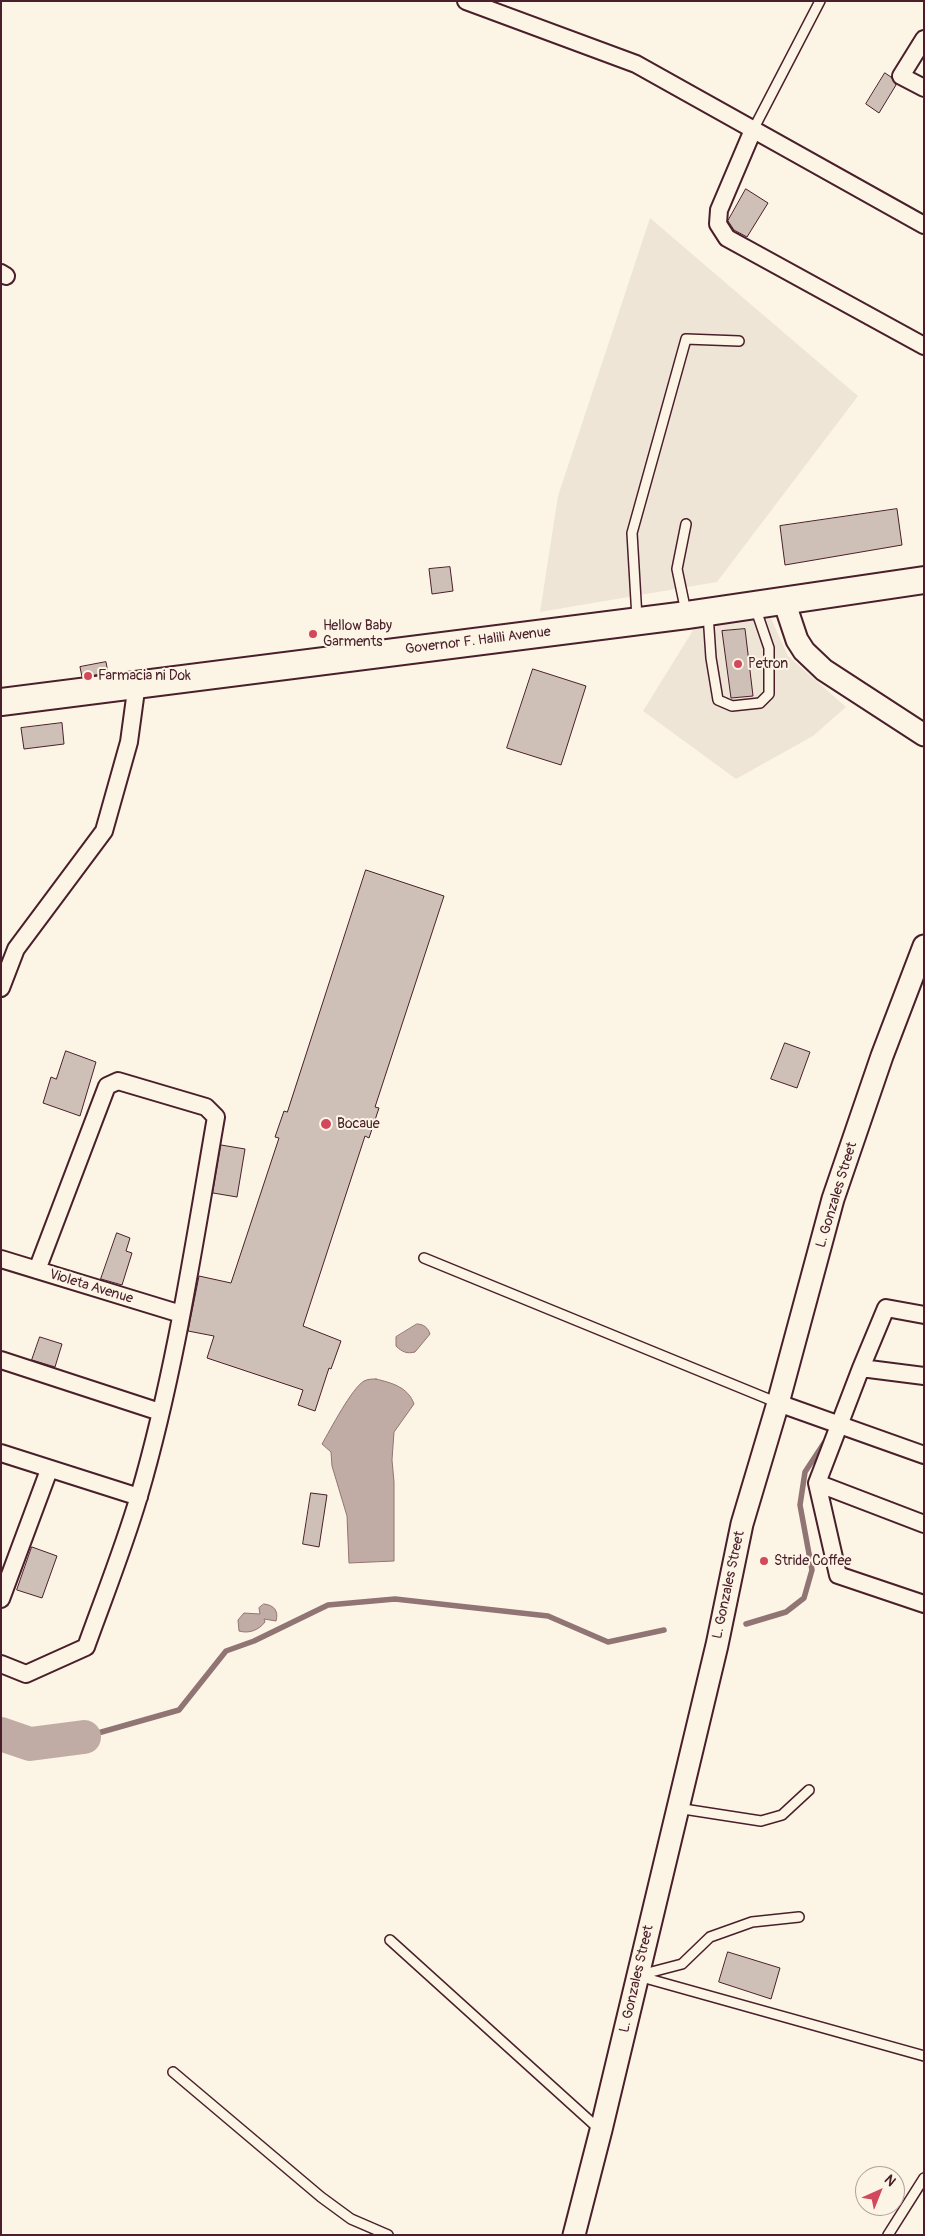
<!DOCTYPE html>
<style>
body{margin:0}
#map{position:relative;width:925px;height:2236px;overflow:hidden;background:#fcf5e5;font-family:Pangolin,sans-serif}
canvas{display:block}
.frame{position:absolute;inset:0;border:2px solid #4a1f2b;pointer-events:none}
.north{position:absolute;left:855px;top:2166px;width:50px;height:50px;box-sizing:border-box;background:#fcf5e5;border:1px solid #b59f9b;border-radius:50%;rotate:44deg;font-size:14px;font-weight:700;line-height:20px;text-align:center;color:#4a1f2b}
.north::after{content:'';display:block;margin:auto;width:18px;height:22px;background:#d1495b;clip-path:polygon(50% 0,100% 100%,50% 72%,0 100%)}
</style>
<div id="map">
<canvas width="925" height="2236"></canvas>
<div class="frame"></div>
<div class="north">N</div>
</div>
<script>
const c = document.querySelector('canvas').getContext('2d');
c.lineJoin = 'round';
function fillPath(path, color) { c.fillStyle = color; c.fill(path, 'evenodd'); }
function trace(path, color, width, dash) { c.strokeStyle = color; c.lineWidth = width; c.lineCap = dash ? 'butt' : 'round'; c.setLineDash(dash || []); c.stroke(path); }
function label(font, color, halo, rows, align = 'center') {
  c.font = font + ' Pangolin,sans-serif'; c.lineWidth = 4; c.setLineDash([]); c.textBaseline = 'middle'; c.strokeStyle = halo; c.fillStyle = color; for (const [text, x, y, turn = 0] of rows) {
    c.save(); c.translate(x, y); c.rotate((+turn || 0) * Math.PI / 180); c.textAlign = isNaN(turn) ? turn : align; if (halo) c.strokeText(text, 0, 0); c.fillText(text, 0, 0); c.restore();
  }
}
const built = new Path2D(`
 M650,218L858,396L717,582L540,612L558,496Z
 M770,616L788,656L846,707L813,736L736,779L643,711L695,627Z`);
const water = new Path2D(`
 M417,1324C424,1324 428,1328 430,1334L415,1352C407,1354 402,1352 396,1346V1337Z
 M376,1379C392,1383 408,1387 414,1404L394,1432L392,1460L394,1482V1561L349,1563L347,1516L332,1466L331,1452L322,1444C330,1430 352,1388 364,1381C368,1379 372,1379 376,1379Z
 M264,1604C274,1605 279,1611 276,1621L264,1619L265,1622C259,1630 249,1634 239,1631L238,1620L244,1613L260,1614L259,1608Z`);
const stream = new Path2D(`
 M746,1624L786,1612L804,1598L812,1570L800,1505L805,1472L824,1443
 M84,1737L179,1710L226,1651L254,1641L328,1605L395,1599L548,1616L608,1642L664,1630`);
const river = new Path2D(`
 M1,1734L30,1744L84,1737`);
const building = new Path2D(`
 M885,73L891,77L896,85L879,113L866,104Z
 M746,189L768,203L747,237L734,230L728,221Z
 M897,509L902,545L785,565L780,526Z
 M450,567L453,591L432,594L429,569Z
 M745,629L753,696L731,698L722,631Z
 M106,662L108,673L82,677L80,667Z
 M533,669L586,686L561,765L507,748Z
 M62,723L64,744L24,749L21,728Z
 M366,870L444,896L375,1107L379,1108L369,1138L365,1136L303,1326L341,1341L331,1369L329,1368L315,1411L298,1405L303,1390L207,1358L214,1336L188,1331L199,1276L231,1283L279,1138L275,1137L284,1111L287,1112Z
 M785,1043L810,1052L797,1088L771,1079Z
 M66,1051L96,1062L80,1116L43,1103L51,1077L56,1079Z
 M221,1145L245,1149L237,1197L213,1193Z
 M117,1233L130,1238L126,1251L132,1253L122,1285L101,1279Z
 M40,1337L62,1344L55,1367L32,1360Z
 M311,1493L327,1495L319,1547L303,1544Z
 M32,1547L57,1556L42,1598L17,1590Z
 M728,1952L780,1968L771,1999L719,1982Z`);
const service = new Path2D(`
 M753,130L820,1
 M686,524L677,569L686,612
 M708,614L711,658L718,700L732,706L760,703L769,694V648L755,607
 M637,618L632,533L686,339L739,341
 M424,1258L778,1403
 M677,1808L761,1821L782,1815L809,1790
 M390,1940L600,2130
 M640,1975L682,1964L710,1937L752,1922L799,1917
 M638,1976L924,2056
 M173,2072L321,2197L351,2219L388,2235
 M888,2235L924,2178`);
const minor = new Path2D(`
 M466,1L636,64L924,225
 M924,39L901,76L924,88
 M753,130L719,210L718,224L727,238L924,346
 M1,273L6,276
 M1,988L16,949L104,831L129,742L137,683
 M1,1259L181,1314
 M924,1315L886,1308L861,1368L924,1376
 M1,1360L160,1412
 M861,1368L817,1483L838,1575L924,1604
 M778,1403L924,1455
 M1,1453L139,1497
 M817,1483L924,1524
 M1,1599L49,1470
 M1,1664L26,1674L86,1647C104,1597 124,1547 139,1496C175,1373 194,1244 216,1117L206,1107L118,1081L107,1086L37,1270`);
const tertiary = new Path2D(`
 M784,601L797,640L804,651L824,670L924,735
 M574,2235L601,2130L717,1645L742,1524L778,1403L833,1199L882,1056L924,946`);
const primary = new Path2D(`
 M1,702L687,615L924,580`);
const markers = [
 [313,634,5,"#d1495b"],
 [738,664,5,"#d1495b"],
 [88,676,5,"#d1495b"],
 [326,1124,6,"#d1495b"],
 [764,1561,5,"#d1495b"]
];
const poiNames = [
 ["Hellow Baby",323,626],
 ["Garments",323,642],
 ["Petron",748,664],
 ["Farmacia ni Dok",98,676],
 ["Bocaue",337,1124],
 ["Stride Coffee",774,1561]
];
const streetNames = [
 ["Governor F. Halili Avenue",478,641,-7],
 ["L. Gonzales Street",837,1195,-73],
 ["Violeta Avenue",91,1287,17],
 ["L. Gonzales Street",729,1585,-78],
 ["L. Gonzales Street",637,1979,-77]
];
fillPath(built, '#eee5d7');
fillPath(water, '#c0aca5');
trace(water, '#917474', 1);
trace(stream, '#917474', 5.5);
trace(river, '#c0aca5', 34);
fillPath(building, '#cfc0b7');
trace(building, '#4a1f2b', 1);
trace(service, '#4a1f2b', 12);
trace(minor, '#4a1f2b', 20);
trace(tertiary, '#4a1f2b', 25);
trace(primary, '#4a1f2b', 30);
trace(service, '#fcf5e5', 9);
trace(minor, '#fcf5e5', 16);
trace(tertiary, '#fcf5e5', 21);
trace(primary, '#fcf5e5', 26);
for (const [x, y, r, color] of markers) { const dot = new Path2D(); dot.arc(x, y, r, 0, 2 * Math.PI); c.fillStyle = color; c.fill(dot); trace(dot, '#fcf5e5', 2); }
label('14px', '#4a1f2b', '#fcf5e5', poiNames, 'left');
label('14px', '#4a1f2b', '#fcf5e5', streetNames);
</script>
